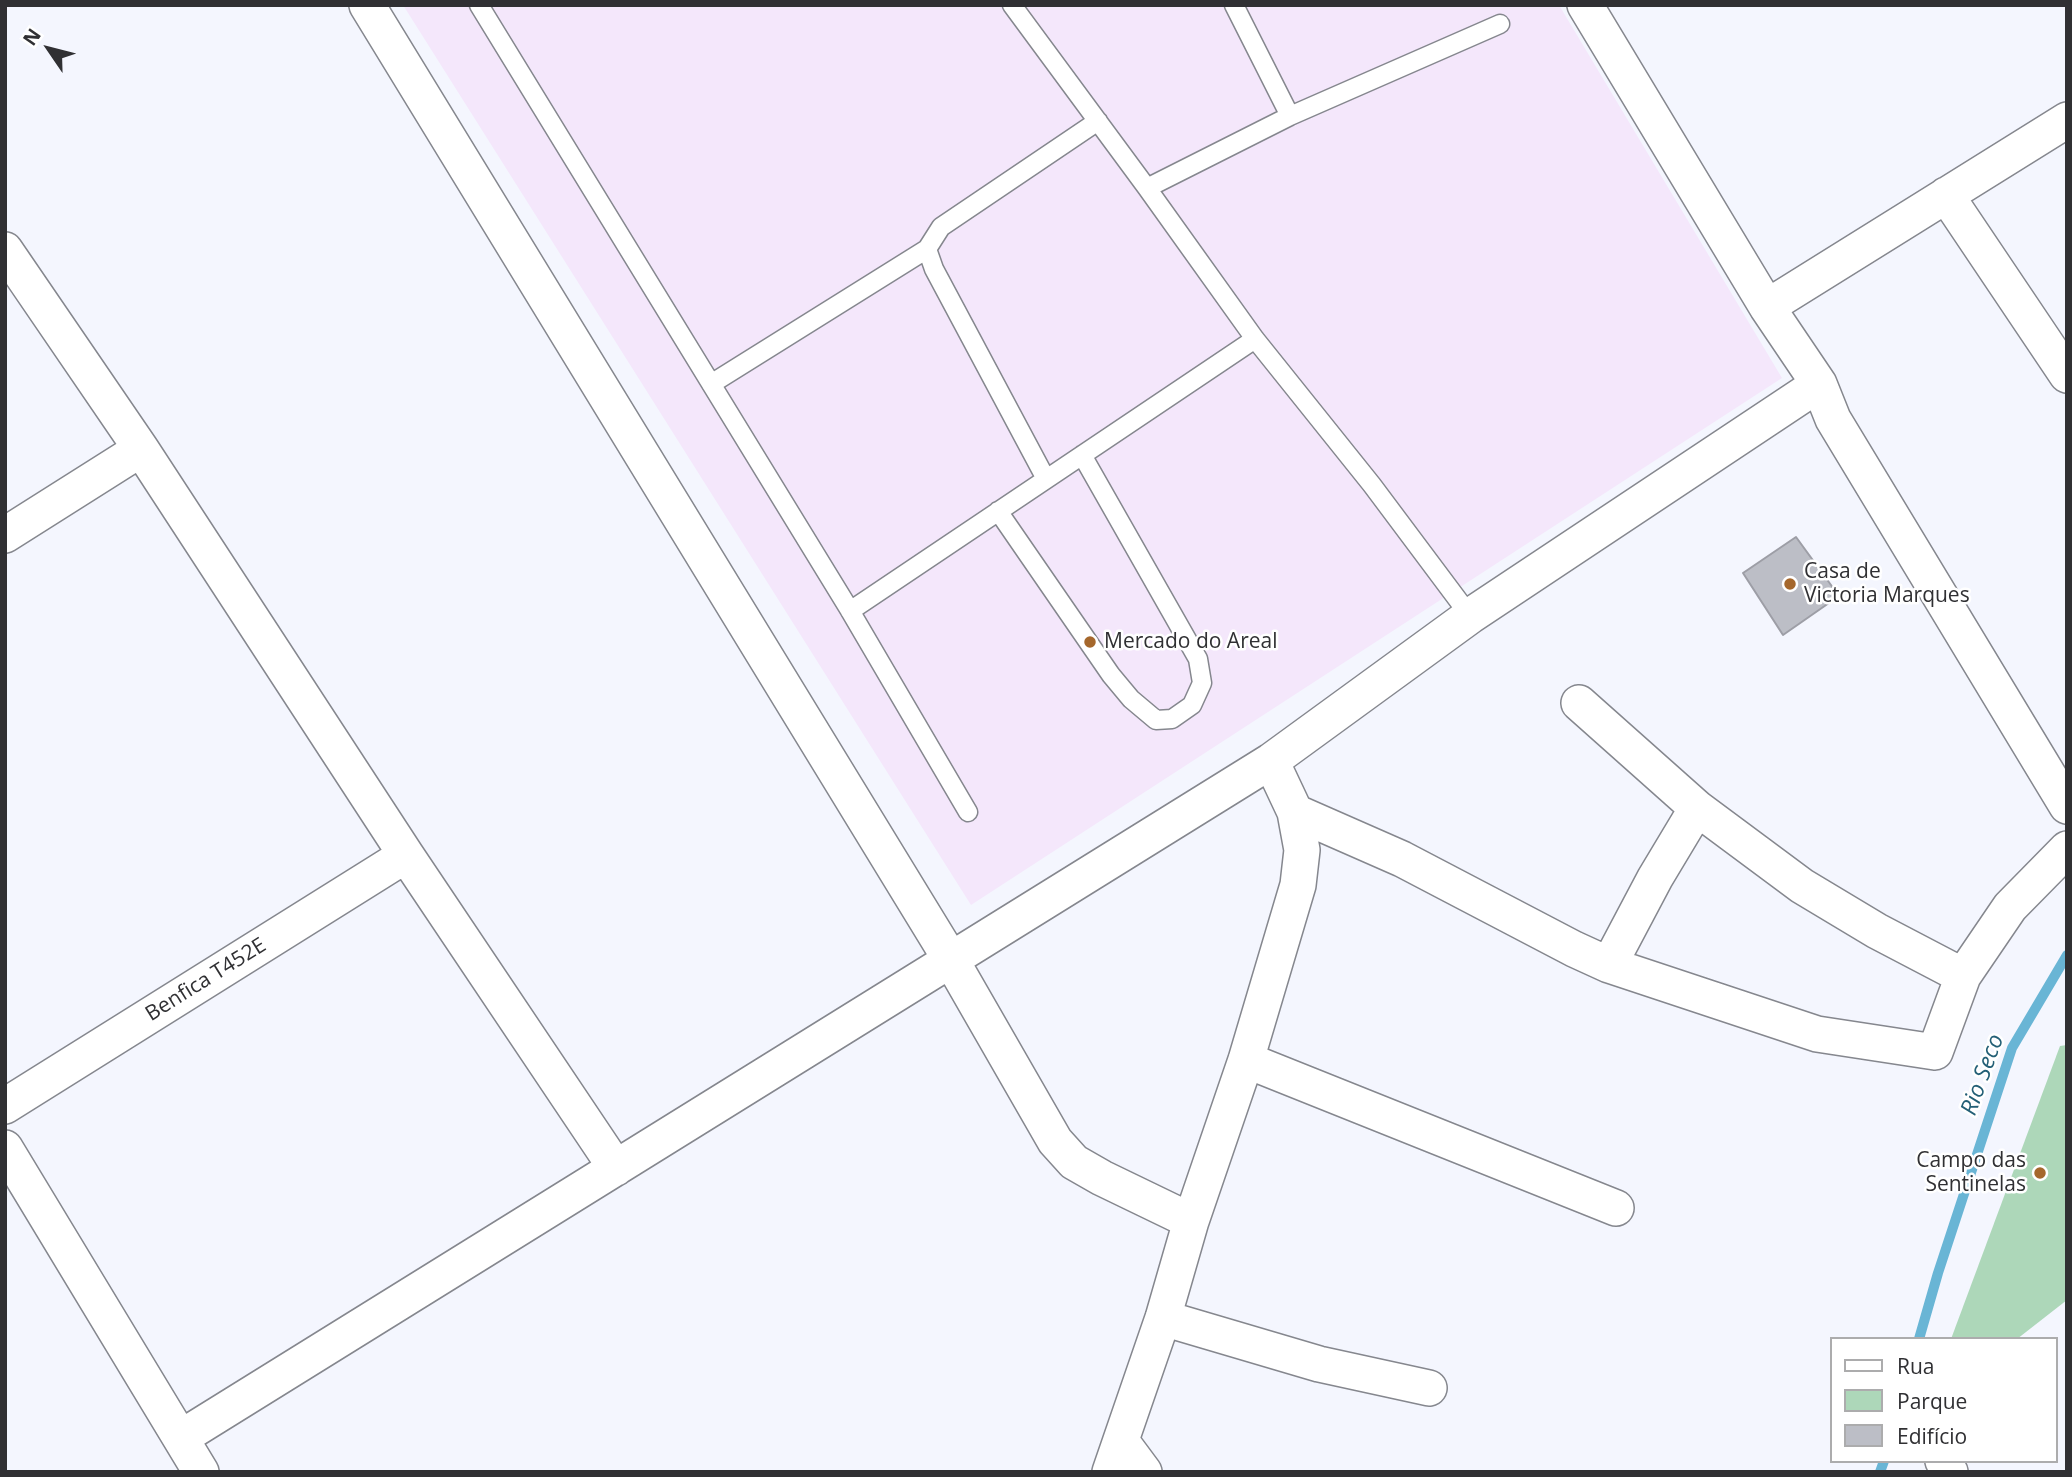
<!DOCTYPE html>
<meta charset="utf-8">
<style>
body{margin:0}
#map{position:relative;width:2072px;height:1477px;overflow:hidden;background:#f4f6fe;font-family:"Open Sans",sans-serif}
canvas{display:block}
.frame{position:absolute;inset:0;border:7px solid #303033;pointer-events:none}
.legend{position:absolute;left:1830px;top:1337px;width:228px;height:126px;box-sizing:border-box;background:#fff;border:2px solid #acacad;margin:0;padding:9px 12px;list-style:none;font-size:21px;color:#303033}
.legend li{display:flex;align-items:center;gap:14px;height:35px}
.legend b{width:35px;border:2px solid #acacad}
.north{position:absolute;left:14px;top:14px;width:70px;height:70px;-webkit-text-stroke:5px #fff;paint-order:stroke;rotate:305deg;font-size:19px;font-weight:700;line-height:28px;text-align:center;color:#303033}
.north::after{content:'';display:block;margin:auto;width:24px;height:32px;background:#303033;clip-path:polygon(50% 0,100% 100%,50% 72%,0 100%)}
</style>
<div id="map">
<canvas width="2072" height="1477"></canvas>
<div class="frame"></div>
<ul class="legend">
<li><b style="height:9px;background:#fff"></b>Rua</li>
<li><b style="height:19px;background:#add7b9"></b>Parque</li>
<li><b style="height:19px;background:#bcbec6"></b>Edifício</li>
</ul>
<div class="north">N</div>
</div>
<script>
const c = document.querySelector('canvas').getContext('2d');
c.lineJoin = 'round';
function fillPath(path, color) { c.fillStyle = color; c.fill(path, 'evenodd'); }
function trace(path, color, width, dash) { c.strokeStyle = color; c.lineWidth = width; c.lineCap = dash ? 'butt' : 'round'; c.setLineDash(dash || []); c.stroke(path); }
function label(font, color, halo, rows, align = 'center') {
  c.font = font + ' "Open Sans",sans-serif'; c.lineWidth = 5; c.setLineDash([]); c.textBaseline = 'middle'; c.strokeStyle = halo; c.fillStyle = color; for (const [text, x, y, turn = 0] of rows) {
    c.save(); c.translate(x, y); c.rotate((+turn || 0) * Math.PI / 180); c.textAlign = isNaN(turn) ? turn : align; if (halo) c.strokeText(text, 0, 0); c.fillText(text, 0, 0); c.restore();
  }
}
const commercial = new Path2D(`
 M403,5H1559L1782,378L971,905Z`);
const green = new Path2D(`
 M2067,1045V1300L2017,1339H1951L2060,1046Z`);
const stream = new Path2D(`
 M1919,1339L1938,1273L2012,1048L2067,955
 M1880,1472L1884,1461`);
const building = new Path2D(`
 M1796,537L1839,596L1783,635L1743,573Z`);
const service = new Path2D(`
 M479,5L849,609L968,812
 M1012,5L1147,188L1255,339L1372,485L1470,616
 M1234,5L1290,116
 M1147,188L1290,116L1500,24
 M711,384L927,249
 M1046,479L934,269L927,249L941,227L1098,121
 M998,511L1111,675L1131,699L1156,720L1172,719L1192,705L1202,683L1198,659L1082,455
 M850,611L1255,339`);
const minor = new Path2D(`
 M367,5L951,960L1055,1141L1074,1162L1102,1178L1191,1221
 M1585,5L1767,307L1819,384L1833,419L2067,806
 M1946,195L2067,375
 M5,250L141,449L406,855L616,1168
 M1767,307L2067,120
 M5,535L141,449
 M1579,703L1697,808L1802,886L1877,931L1963,976
 M1295,812L1402,859L1574,949L1609,965L1817,1034L1935,1052L1963,976L2010,907L2067,849
 M1609,965L1655,878L1697,808
 M1246,1060L1616,1208
 M5,1106L406,855
 M5,1148L201,1472
 M1163,1318L1319,1364L1429,1388
 M182,1437L1271,761L1470,616L1819,384
 M1121,1441L1144,1472
 M1943,1461L1950,1472
 M1110,1472L1163,1318L1191,1221L1246,1060L1298,885L1302,850L1295,812L1271,761`);
const markers = [
 [1790,584,7,"#a5672c"],
 [1090,642,7,"#a5672c"],
 [2040,1173,7,"#a5672c"]
];
const poiNames = [
 ["Casa de",1804,572],
 ["Victoria Marques",1804,596],
 ["Mercado do Areal",1104,642],
 ["Campo das",2026,1161,"right"],
 ["Sentinelas",2026,1185,"right"]
];
const streetNames = [
 ["Benfica T452E",206,980,-32]
];
const waterNames = [
 ["Rio Seco",1983,1075,-70]
];
fillPath(commercial, '#f4e7fb');
fillPath(green, '#add7b9');
trace(stream, '#69b5d5', 10);
fillPath(building, '#bcbec6');
trace(building, '#9d9ea6', 2);
trace(service, '#85878e', 21);
trace(minor, '#85878e', 38);
trace(service, '#fff', 18);
trace(minor, '#fff', 35);
for (const [x, y, r, color] of markers) { const dot = new Path2D(); dot.arc(x, y, r, 0, 2 * Math.PI); c.fillStyle = color; c.fill(dot); trace(dot, '#fff', 2.5); }
label('21px', '#303033', '#fff', poiNames, 'left');
label('21px', '#303033', '#fff', streetNames);
label('italic 23px', '#235f76', '#fff', waterNames);
</script>
